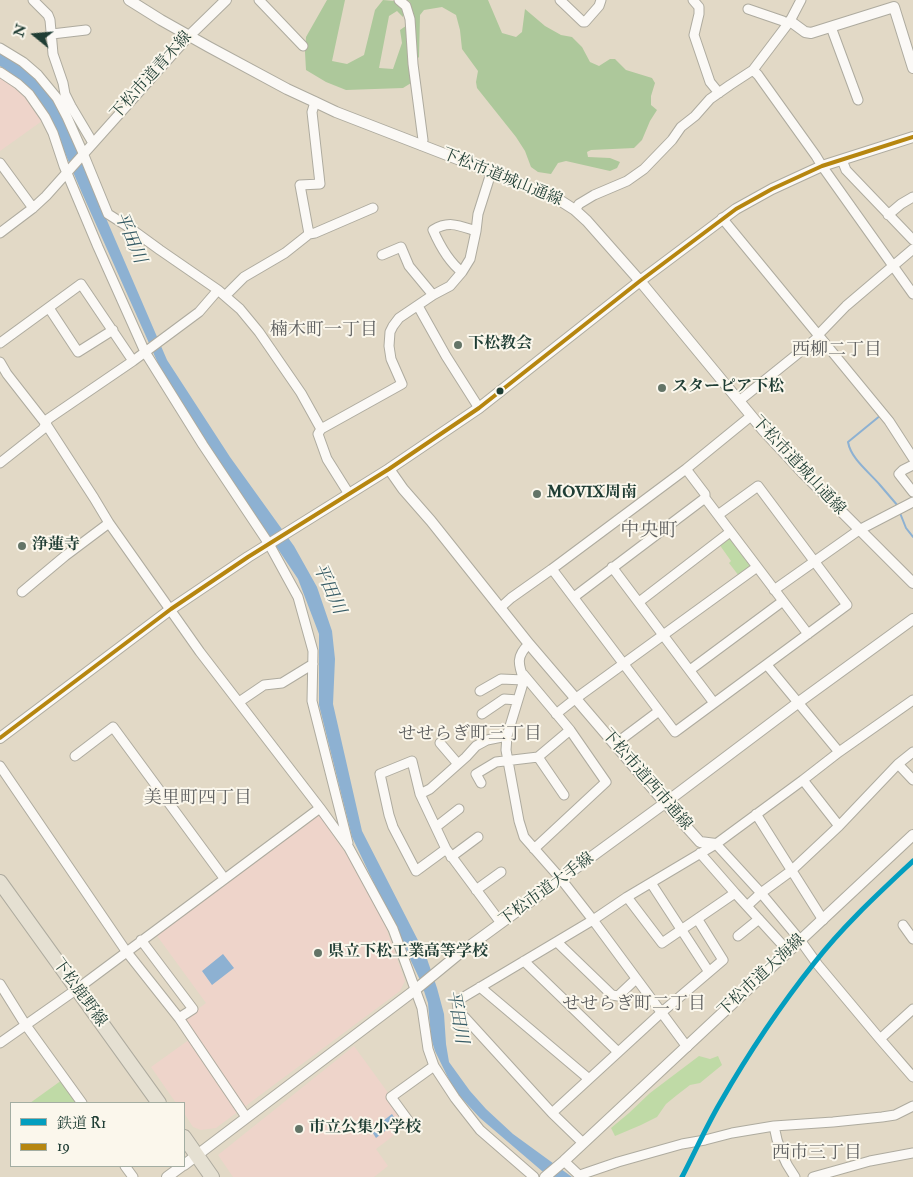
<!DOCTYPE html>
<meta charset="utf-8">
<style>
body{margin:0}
#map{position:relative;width:913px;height:1177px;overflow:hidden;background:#e2d9c6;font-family:"IM FELL Double Pica","Noto Serif JP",serif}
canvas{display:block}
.legend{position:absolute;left:10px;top:1102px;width:175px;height:65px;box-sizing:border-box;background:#fbf7ec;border:1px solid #a3ada2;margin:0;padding:6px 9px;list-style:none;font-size:15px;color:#1f3d34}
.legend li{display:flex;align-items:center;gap:10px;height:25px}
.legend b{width:25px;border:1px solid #a3ada2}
.north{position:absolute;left:10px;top:10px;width:50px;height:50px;-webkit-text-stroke:4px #fbf7ec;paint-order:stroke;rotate:287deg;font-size:14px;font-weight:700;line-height:20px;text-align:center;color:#1f3d34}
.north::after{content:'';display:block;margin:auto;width:18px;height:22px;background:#1f3d34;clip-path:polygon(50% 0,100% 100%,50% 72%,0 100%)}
</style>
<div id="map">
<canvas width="913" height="1177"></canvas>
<ul class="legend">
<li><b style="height:6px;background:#039ebf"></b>鉄道 R1</li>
<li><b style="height:6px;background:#b68610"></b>19</li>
</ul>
<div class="north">N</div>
</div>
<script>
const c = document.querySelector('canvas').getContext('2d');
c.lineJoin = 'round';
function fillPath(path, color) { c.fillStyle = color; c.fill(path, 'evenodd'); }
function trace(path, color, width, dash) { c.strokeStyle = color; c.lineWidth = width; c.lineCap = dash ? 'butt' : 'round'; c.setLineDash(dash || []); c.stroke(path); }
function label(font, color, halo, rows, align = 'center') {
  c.font = font + ' "IM FELL Double Pica","Noto Serif JP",serif'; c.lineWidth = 4; c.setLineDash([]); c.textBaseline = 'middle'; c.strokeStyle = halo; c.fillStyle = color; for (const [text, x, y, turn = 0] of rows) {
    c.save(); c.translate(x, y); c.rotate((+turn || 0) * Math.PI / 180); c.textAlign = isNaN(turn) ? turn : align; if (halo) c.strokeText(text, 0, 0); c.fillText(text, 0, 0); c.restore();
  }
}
const built = new Path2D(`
 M0,76L17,86L42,121L0,151Z
 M318,813L364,880L384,922L405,981L400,991L216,1128L201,1130L193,1127L184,1113V1103H176L151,1067L193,1037L182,1021L206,1003L155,933Z
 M354,1046L410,1123L376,1149L388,1166L374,1177H233L218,1155Z`);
const green = new Path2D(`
 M730,536L753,565L739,576L729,563L731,561L719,544Z
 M699,1056L710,1059L718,1056L722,1065L700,1083L690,1085L677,1095L666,1104L657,1117L641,1125L615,1136L611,1128L629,1113L650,1093Z
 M62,1080L78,1103H30Z`);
const forest = new Path2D(`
 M327,0H345L332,61L347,64L364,55L375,10L383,0L394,1L405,10L403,17L397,11L389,16L379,68L393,69L402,43L400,30L413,21L410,2L407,0H488L502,33L516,37L522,32L525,9L545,26L561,35L572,37L582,47L590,62L599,66L610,59H615L626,70L652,78L655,83L651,96V105L657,110L650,121L642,140L634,148L591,150L587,152L588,157L610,158L620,162L617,168L610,171L566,161L558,163L551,174L538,172L531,167L525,151L516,137L477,88L476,82L478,71L462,49L460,30L456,15L442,7L424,10L420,15L419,57L411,65V83L403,88L346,90L326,82L306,70L305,52L306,37Z`);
const water = new Path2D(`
 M0,52L18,63L35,77L55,100L67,121L96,195L167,360L230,457L294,546L317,587L332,631L335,659L333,704L362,831L426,956L437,988L444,1014L446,1044L449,1062L470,1091L486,1109L513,1134L572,1177H549L480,1118L454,1090L435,1051L431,1038L428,1003L421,982L352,837L319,705V634L298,579L201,434L161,370L82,193L62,146L54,124L44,110L25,85L5,69L0,66Z
 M223,954L234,968L212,985L202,971Z
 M392,1114L397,1122L376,1138L371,1130Z`);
const stream = new Path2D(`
 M881,415L848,442C851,459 869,472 880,485C886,492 892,499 898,506
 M900,513L906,528L913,537`);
const minor = new Path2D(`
 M33,0L48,15L50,20L53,54L63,83L65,94L71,106L93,143
 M259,0L303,46
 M399,0L406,6L410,19L413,64L423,140L421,145
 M560,0L583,22H585L599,6L601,0
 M693,0L699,7V14L694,35L710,82L719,93
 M748,9L783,21L788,24
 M831,27L858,100
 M52,34L86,30
 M0,48L23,62L38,75L57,98L67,117L83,153L108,214L127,226L160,250L218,290L240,309L259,332L301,393L321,429
 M753,70L758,75L816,156L822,166L913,294
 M0,72L18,84L29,94L45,117L53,133L64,166L98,247L145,352L203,445L269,544L298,597L313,651L312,701L348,843
 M842,160L846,170L913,240
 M0,163L33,208
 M575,210L579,204L594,195L627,181L644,169L672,140L681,127L695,116L710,99L730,85L753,70L790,21L801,0
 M888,215L901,204L913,197
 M722,218L889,421L913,458
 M0,233L33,208L46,196L189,36
 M309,234L300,185L320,184L312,112L315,102
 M382,255L401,247L409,266L433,295
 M462,272C449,262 440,246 433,230C449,220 460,226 476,231
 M225,296L244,277L285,253L309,234L315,233L373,208
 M418,306L446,356L479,408
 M49,308L78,352L113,330
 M0,343L81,284L133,361
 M0,362L7,374L46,424L94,498L109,523L200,652L320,808L349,848L393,929L422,1008L428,1049L434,1066L455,1098L480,1130L534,1177
 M739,401L816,339L819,334L846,306L913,249
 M0,463L43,429L48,419L133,361L199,312L218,290
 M913,465L903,470L899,474L913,492
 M686,469L705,494V498L808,634
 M349,494L327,459L318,434L321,429L402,384L391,359L389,346L390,332L393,326L399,318L433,295L450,286L462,272L470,259L476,231L478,214L491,173
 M612,567L714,703
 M552,569L675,732L847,605L758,486L718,515
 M774,590L859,530L913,502
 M22,592L65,556L109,523
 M574,597L705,498
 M639,602L730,532
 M500,608L511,598L552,569L686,469L751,416
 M529,644C516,656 518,664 524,680L507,736L506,750L519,821L524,837L561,879L593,920L687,1047
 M767,665L839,752
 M690,670L783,601
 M523,674L570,730L606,782L534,849
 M480,691L501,679L524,680
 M239,702L264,685L282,683L313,664
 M482,714L504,699L518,700
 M556,714L575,699L757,567
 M440,743L458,764
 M615,744L659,711
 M75,756L113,727L224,878
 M538,757L564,795
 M898,764L913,780
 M0,766L126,951L179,1018L246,1117
 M803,780L839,826
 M481,783L476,774L496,762L538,757L570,730
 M420,794L430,789L466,757L476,746L487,740L507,736
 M756,814L823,920
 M436,827L459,809
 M716,844L761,893L800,940L818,965L880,1039L913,1077
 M446,849L416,871L393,827L389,815L380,774L412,761L420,794L446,849L501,923
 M700,853L735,893
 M451,857L478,837
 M651,883L709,972
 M476,890L501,872
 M627,897L662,943L735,893L788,951
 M747,906L761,893L791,871L839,826L898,764L913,752
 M698,920L723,960L662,1012L552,1113L458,1010L457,1001L593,920L627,897L716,844L803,780L839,752L913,700
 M903,925L913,939
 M738,936L759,919
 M141,940L193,1009L179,1018
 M557,942L612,995L618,996L636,979
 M524,961L618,1052
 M0,984L25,1024L82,1103
 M480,987L589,1079
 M880,1039L913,1009
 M0,1043L77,989L320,808
 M552,1113L583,1143
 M410,1123L391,1097L434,1066
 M774,1126C777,1144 784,1162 795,1177
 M564,1161L581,1177
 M125,1166L133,1177
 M580,1175L618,1162L682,1144L705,1140L732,1133L774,1126L833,1122L882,1117L895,1115L913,1106
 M813,1177L870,1161L913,1153`);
const tertiary = new Path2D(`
 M129,0L161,20L209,47L287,89L315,102L336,112L553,196L575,210L587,221L640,281L763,430L802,472L913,583
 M790,21L805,32L811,33L894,7L913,68
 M189,36L226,0
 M389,469L403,489L431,521L529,644L665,803L700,842L716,844
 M0,738L171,609L248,557L389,469L479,408L640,281L736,209L772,189L822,166L913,137
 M184,1165L415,990L460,953L665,803L799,702L913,619
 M167,1177L182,1166
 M545,1177L564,1161L913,835`);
const primary = new Path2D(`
 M0,882L159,1103
 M184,1137L212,1177`);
const bus1 = new Path2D(`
 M0,738L171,609L248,557L389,469L479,408L640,281L736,209L772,189L822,166L913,137`);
const rail1 = new Path2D(`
 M682,1177C695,1152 706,1127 720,1103C748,1054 780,1006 815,962C844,925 879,893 913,861`);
const markers = [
 [458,345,5,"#637467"],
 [662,388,5,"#637467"],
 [500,391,4.5,"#1f3d34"],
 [537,494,5,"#637467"],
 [22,546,5,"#637467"],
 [318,953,5,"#637467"],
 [299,1129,5,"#637467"]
];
const streetNames = [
 ["下松市道青木線",152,76,-48],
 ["下松市道城山通線",502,178,22],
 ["下松市道城山通線",798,466,47],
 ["下松市道西市通線",646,780,49],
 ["下松市道大手線",547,890,-36],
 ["下松市道大海線",762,976,-43],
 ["下松鹿野線",79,993,54]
];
const poiNames = [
 ["下松教会",468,345],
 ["スターピア下松",672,388],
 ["MOVIX周南",547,494],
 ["浄蓮寺",32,546],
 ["県立下松工業高等学校",328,953],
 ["市立公集小学校",309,1129]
];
const waterNames = [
 ["平田川",129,238,67],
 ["平田川",328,589,66],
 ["平田川",456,1017,80]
];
const neighbourhoodNames = [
 ["楠木町一丁目",324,331],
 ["西柳二丁目",837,351],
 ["せせらぎ町三丁目",470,735],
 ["美里町四丁目",198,799],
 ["せせらぎ町二丁目",634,1005],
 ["西市三丁目",817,1154]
];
const quarterNames = [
 ["中央町",649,532]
];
fillPath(built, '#eed4ca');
fillPath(green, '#bfdaa6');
fillPath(forest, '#adc89b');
fillPath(water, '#8db1d2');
trace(stream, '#8db1d2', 2);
trace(minor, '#aeab9f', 11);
trace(tertiary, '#aeab9f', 12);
trace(primary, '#aeab9f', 16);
trace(minor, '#fbf9f6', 9);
trace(tertiary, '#fbf9f6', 10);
trace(primary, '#e5e0d2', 14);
trace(bus1, '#b68610', 4);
trace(rail1, '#039ebf', 5);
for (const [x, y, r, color] of markers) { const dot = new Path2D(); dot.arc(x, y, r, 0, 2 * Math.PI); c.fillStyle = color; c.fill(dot); trace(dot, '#fbf7ec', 2); }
label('16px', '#1f3d34', '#fbf7ec', streetNames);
label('bold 16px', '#1f3d34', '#fbf7ec', poiNames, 'left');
label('italic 18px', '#355b65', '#fbf7ec', waterNames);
label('18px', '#5f6060', '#fbf7ec', neighbourhoodNames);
label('19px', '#5f6060', '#fbf7ec', quarterNames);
</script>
